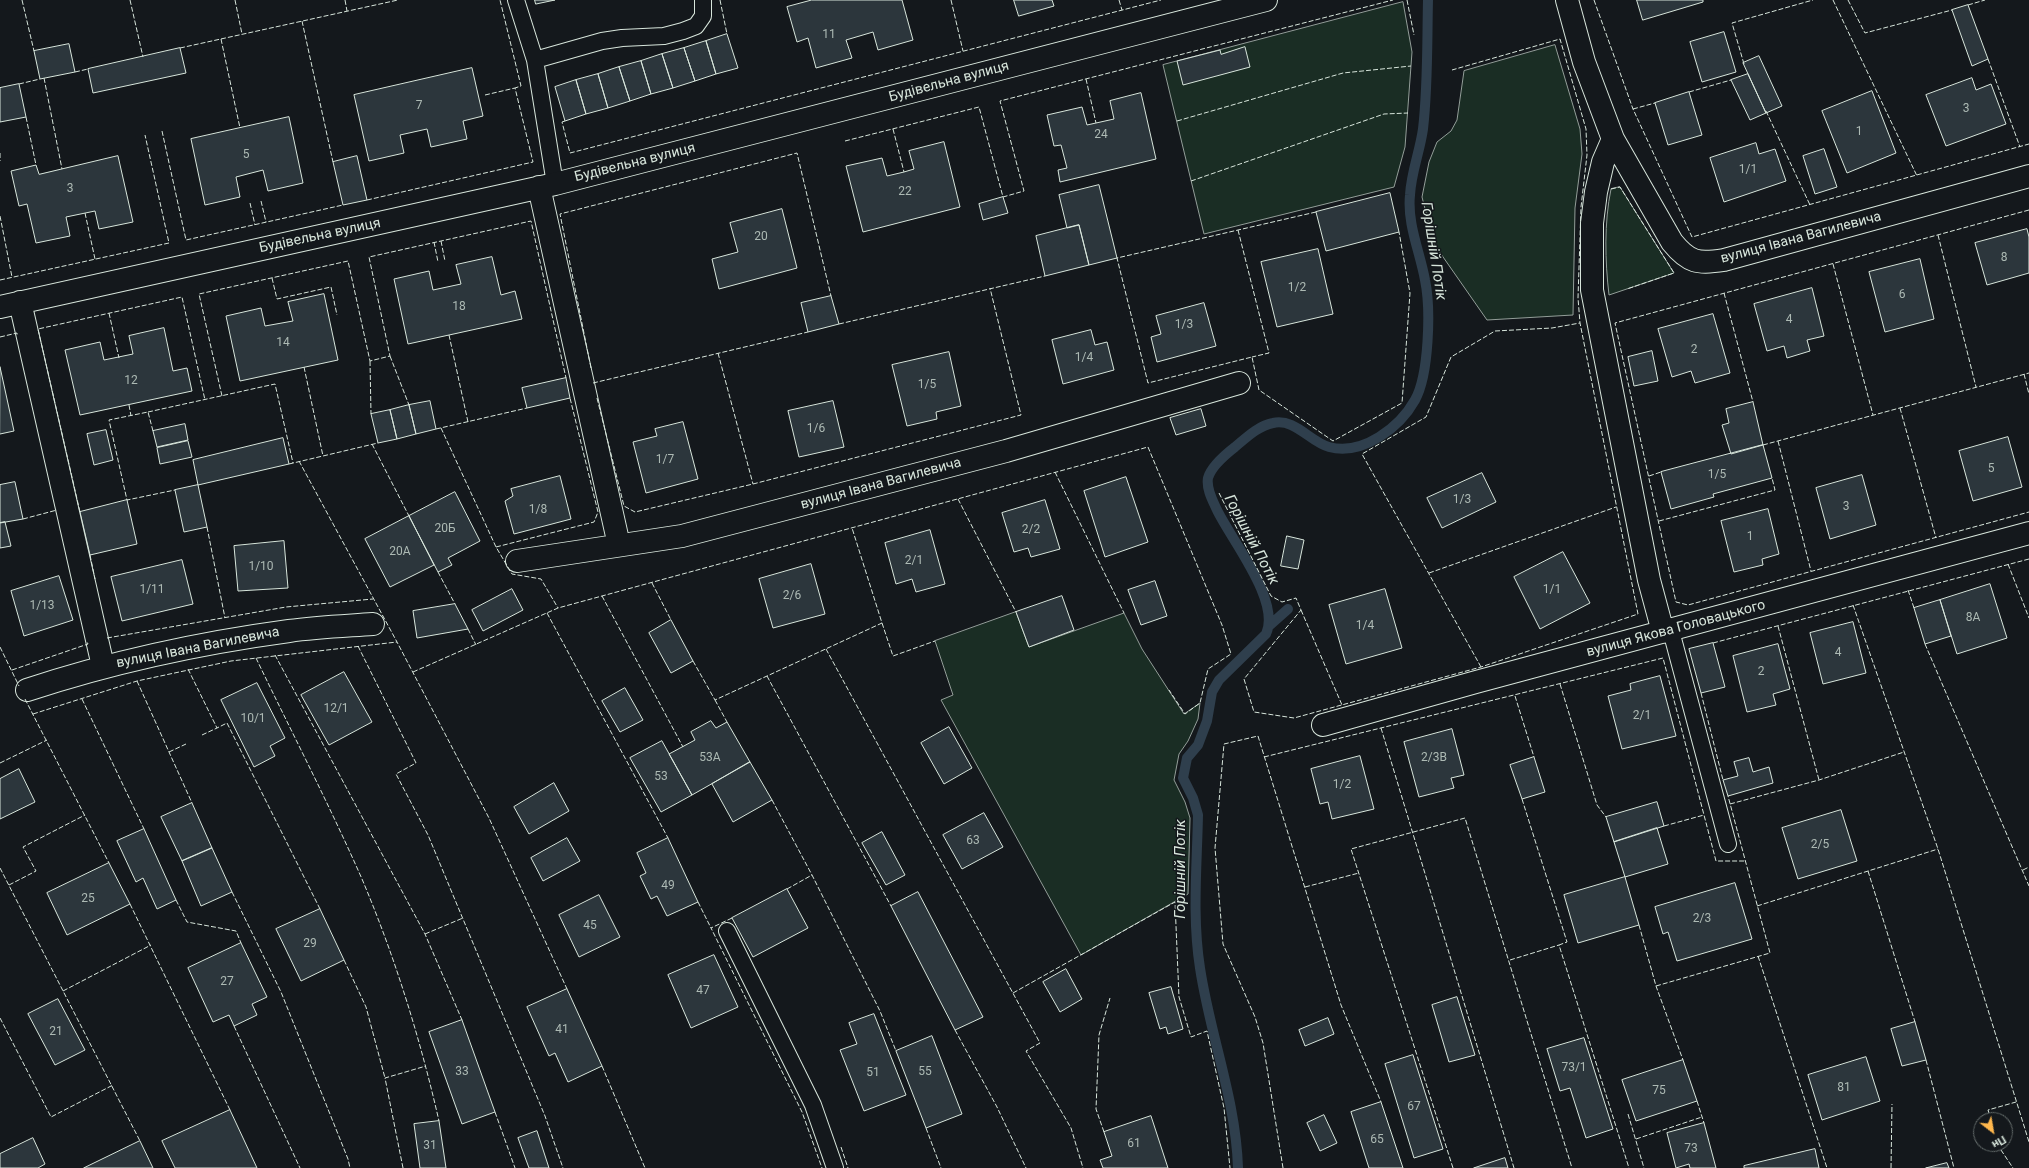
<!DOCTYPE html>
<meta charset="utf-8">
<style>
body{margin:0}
#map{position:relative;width:2029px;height:1168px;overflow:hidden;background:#14181c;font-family:Roboto,sans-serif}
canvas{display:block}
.north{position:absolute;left:1973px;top:1112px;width:40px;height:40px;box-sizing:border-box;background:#14181c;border:1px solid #626a69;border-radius:50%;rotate:149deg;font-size:11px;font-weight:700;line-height:16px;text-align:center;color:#d8e6dc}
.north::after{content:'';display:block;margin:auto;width:14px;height:18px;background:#ffb74d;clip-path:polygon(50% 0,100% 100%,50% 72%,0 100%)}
</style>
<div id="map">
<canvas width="2029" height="1168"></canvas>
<div class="north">Пн</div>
</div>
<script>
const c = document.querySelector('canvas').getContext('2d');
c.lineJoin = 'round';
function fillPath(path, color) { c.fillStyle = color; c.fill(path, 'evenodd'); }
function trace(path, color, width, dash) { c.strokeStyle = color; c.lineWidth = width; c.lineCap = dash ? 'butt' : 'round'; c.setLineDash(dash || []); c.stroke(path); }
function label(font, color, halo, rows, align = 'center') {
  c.font = font + ' Roboto,sans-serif'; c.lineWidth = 3; c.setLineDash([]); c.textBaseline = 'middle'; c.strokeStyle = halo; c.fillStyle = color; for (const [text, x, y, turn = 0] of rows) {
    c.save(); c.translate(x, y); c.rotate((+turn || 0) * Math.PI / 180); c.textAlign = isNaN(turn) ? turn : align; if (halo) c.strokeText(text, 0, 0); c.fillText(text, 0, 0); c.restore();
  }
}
const green = new Path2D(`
 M1403,2L1412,52L1405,147L1394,187L1204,234L1163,65Z
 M1555,45L1580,129L1582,154L1575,208L1573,315L1487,320L1434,244L1422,197L1429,162L1437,142L1451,131L1457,120L1464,71Z
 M1620,187L1674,273L1609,295C1605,261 1604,223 1611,189Z
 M1016,612L1029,647L1124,613L1142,649L1184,714L1200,703L1198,719L1188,741L1179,754L1174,780L1185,802L1190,818L1188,894L1081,955L941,700L953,695L935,641Z`);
const stream = new Path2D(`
 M1270,625L1288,609
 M1238,1168C1236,1100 1210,1035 1200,968C1192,917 1197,866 1198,815L1193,798L1183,778L1187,758L1198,745L1207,721L1212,692L1219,680L1266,634C1281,601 1232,541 1217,510C1213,501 1206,489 1208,478C1211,467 1226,454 1235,447C1247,437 1258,426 1273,423C1295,418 1310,442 1329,447C1363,456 1400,427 1415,400C1429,375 1431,309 1425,280C1420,252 1407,224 1410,195C1411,173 1420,151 1423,129C1428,86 1427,43 1428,0`);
const building = new Path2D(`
 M535,0H555L536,4Z
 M812,0H902L913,40L878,50L873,32L846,40L852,58L816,68L808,38L797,42L787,7Z
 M1014,0H1052L1054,6L1019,16Z
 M1637,0H1703V2L1643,20Z
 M1968,5L1988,59L1972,66L1952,10Z
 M1724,32L1736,72L1702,82L1690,42Z
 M727,34L738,68L716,74L706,41Z
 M706,41L716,74L695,81L684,48Z
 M69,44L75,72L40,79L34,51Z
 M1245,47L1250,67L1183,85L1177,61L1220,50L1221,54Z
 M180,48L186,73L93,93L88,69Z
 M684,48L695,81L673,88L662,54Z
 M662,54L673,88L651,94L641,61Z
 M1759,56L1782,106L1766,113L1743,63Z
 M641,61L651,94L630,101L619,67Z
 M619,67L630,101L608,108L598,74Z
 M472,68L483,116L463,121L467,139L431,147L427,129L400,135L404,153L369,161L354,95Z
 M598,74L608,108L586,114L576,80Z
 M1748,74L1766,113L1750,120L1731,80Z
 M1972,78L1976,90L1991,84L2006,124L1946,146L1926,95Z
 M576,80L586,114L565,121L555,87Z
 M19,84L26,117L0,122V88Z
 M1872,91L1896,153L1847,173L1822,111Z
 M1689,92L1702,135L1668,145L1655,103Z
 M1141,93L1156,159L1060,182L1058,170L1067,168L1061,145L1054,146L1047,115L1082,107L1087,125L1114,119L1110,101Z
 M289,117L303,183L268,191L263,170L236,177L240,197L205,205L191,139Z
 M944,142L960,207L863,232L846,166L882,158L887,176L904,172L914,169L909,151Z
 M1756,143L1759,154L1775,149L1786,181L1724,202L1710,158Z
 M1824,149L1837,187L1815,194L1803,156Z
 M118,156L133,222L99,229L95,211L66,217L70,236L36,243L27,204L19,206L11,171L36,165L39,174Z
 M357,156L367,200L343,205L333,162Z
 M1099,185L1117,258L1089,265L1079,225L1067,228L1059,195Z
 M1390,193L1399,232L1326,251L1316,212Z
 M1003,197L1008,213L983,220L979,204Z
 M782,209L797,268L719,289L712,259L738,252L730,223Z
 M1079,225L1089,265L1045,276L1036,236Z
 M2027,229L2029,237V273L1987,285L1975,243Z
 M1318,249L1333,314L1277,327L1261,262Z
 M492,257L501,295L515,291L522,319L408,344L394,279L429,271L433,290L461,284L456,265Z
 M1920,259L1934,319L1885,332L1869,272Z
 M1812,288L1824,336L1807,340L1810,351L1787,358L1784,346L1767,351L1754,304Z
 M324,294L338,360L240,381L226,316L261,308L265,326L293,321L288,302Z
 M831,296L839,324L808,332L801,303Z
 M1204,303L1216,346L1157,362L1151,337L1161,334L1156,316Z
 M1713,314L1730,373L1695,383L1691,371L1672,377L1658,329Z
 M164,328L173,371L187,368L192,391L80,415L65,350L100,342L104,360L133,354L129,336Z
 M1091,330L1095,345L1107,342L1114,370L1063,384L1052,340Z
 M1652,351L1658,381L1634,386L1628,357Z
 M949,352L961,406L936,412L937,419L907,426L892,365Z
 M0,367L14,431L0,434Z
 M566,378L570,398L527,408L522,388Z
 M430,401L436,429L416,434L409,405Z
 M833,401L844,447L799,457L788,411Z
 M1753,402L1763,445L1731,454L1722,425L1729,423L1726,409Z
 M409,405L416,434L397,439L390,410Z
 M1201,409L1206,426L1176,435L1170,418Z
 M390,410L397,439L378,443L371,414Z
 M683,422L698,479L646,493L633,442L657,436L655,429Z
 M185,424L188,440L157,447L153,431Z
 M106,430L113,460L94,465L87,434Z
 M2008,437L2022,487L1973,501L1959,451Z
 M283,438L289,464L198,485L193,460Z
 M188,441L192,457L160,464L157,448Z
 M1763,445L1772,478L1713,494L1714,497L1671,509L1661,472Z
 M1482,473L1496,502L1442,528L1427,498Z
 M1862,475L1876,525L1830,539L1816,488Z
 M560,476L571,519L514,534L505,501L513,496L511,489Z
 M1126,477L1148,542L1105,557L1084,491Z
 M15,482L23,519L0,523V485Z
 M198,485L207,527L184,532L175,490Z
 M455,492L480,541L448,558L452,565L438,572L409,516Z
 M127,500L137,544L90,555L80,512Z
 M1045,500L1060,549L1031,557L1028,548L1014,552L1002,513Z
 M1768,509L1779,554L1762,559L1763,565L1734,572L1721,521Z
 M409,516L434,565L390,587L365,539Z
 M5,522L11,546L0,548V523Z
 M930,530L945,584L916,592L912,579L896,584L885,543Z
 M1287,536L1304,540L1298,569L1281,566Z
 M284,541L288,588L238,591L234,546Z
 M1563,552L1590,603L1540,629L1514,577Z
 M182,560L193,604L122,621L111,577Z
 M811,564L825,614L773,628L759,579Z
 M59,576L73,620L24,636L11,591Z
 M1155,581L1167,616L1141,625L1128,590Z
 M1990,584L2007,638L1957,654L1940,600Z
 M512,589L523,610L483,631L472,610Z
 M1385,589L1402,648L1346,664L1329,605Z
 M1062,596L1074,630L1029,647L1016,612Z
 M1940,600L1951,636L1925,644L1914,608Z
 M455,604L468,629L417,638L413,611Z
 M671,620L693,661L671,673L649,633Z
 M1853,622L1866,673L1823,684L1810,633Z
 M1713,643L1725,687L1701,693L1689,649Z
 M1778,644L1790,689L1773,694L1776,705L1747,712L1733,656Z
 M344,672L372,722L329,745L301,695Z
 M1660,676L1676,736L1622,749L1608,696L1631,690L1630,684Z
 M257,683L285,738L270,746L275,756L254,767L221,700Z
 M625,688L643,720L620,732L602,701Z
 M711,721L716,728L727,722L750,762L692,795L669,754L695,740L691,732Z
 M949,727L972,768L944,784L921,743Z
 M1452,729L1464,775L1451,778L1454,788L1419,797L1404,742Z
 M662,741L692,795L661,812L630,758Z
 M1360,756L1374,809L1332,819L1328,802L1320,804L1311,769Z
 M1534,757L1545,792L1522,799L1510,765Z
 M1749,758L1753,772L1769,767L1773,783L1728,796L1723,780L1738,776L1734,762Z
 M750,762L772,800L733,822L712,784Z
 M19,769L35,802L0,819V779Z
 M554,783L569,811L529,834L514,807Z
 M1657,802L1664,826L1614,842L1606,817Z
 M192,803L212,848L182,861L161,817Z
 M1841,810L1857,861L1798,879L1782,828Z
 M984,813L1003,847L962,869L943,835Z
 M1657,828L1668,864L1625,877L1614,842Z
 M144,829L176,900L157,909L143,878L136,882L117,841Z
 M882,832L905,875L886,885L862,843Z
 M567,838L580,861L543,881L531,858Z
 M668,838L698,902L667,916L657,896L651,899L640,876L646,873L637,853Z
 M212,848L232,892L201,906L182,861Z
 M109,863L130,904L67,935L47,893Z
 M1625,877L1639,925L1578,943L1564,895Z
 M1735,883L1752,939L1677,961L1668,932L1663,934L1655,907Z
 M787,889L808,928L753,957L732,918Z
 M918,892L983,1017L955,1030L891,906Z
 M599,895L620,937L579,957L559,915Z
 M320,909L344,960L301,981L276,929Z
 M241,943L267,997L252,1004L257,1015L234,1026L229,1015L213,1022L188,968Z
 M714,955L738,1007L691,1028L668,975Z
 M1066,969L1082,999L1060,1012L1043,982Z
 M1171,987L1183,1029L1168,1034L1166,1027L1160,1029L1149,993Z
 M567,989L602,1066L568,1082L555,1053L549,1056L527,1007Z
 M1457,997L1475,1055L1449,1062L1432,1005Z
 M58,999L85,1050L55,1065L28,1014Z
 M874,1014L906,1095L864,1111L840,1050L857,1044L849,1023Z
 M1328,1018L1334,1034L1305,1046L1299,1030Z
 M462,1020L495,1112L462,1124L429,1032Z
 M1915,1022L1926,1060L1902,1066L1891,1029Z
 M932,1036L962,1114L926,1128L896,1051Z
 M1584,1038L1613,1129L1586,1138L1570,1088L1560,1091L1547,1049Z
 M1413,1055L1443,1149L1414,1158L1385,1064Z
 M1866,1057L1880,1101L1822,1120L1808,1075Z
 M1683,1060L1697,1101L1636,1121L1622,1080Z
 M1381,1102L1403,1168H1369L1351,1112Z
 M230,1110L257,1168H175L162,1141Z
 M1324,1115L1337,1143L1320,1151L1307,1123Z
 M1151,1116L1168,1168H1103L1100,1160L1112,1156L1104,1132Z
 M439,1121L446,1168H420L414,1124Z
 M1704,1123L1716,1168H1690L1689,1164L1676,1168L1667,1133Z
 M537,1131L549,1168H529L518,1138Z
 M33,1138L45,1164L38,1168H0V1154Z
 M140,1141L153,1168H84Z
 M1815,1149L1819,1168H1744V1166Z
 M1505,1158L1508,1168H1474Z
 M1947,1163L1949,1168H1926Z`);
const service = new Path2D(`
 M516,0L535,60L555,184
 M535,60L602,41L622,38L664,36L683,31L696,26L703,16V0
 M1671,631L1728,844
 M727,931L813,1105L835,1168`);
const minor = new Path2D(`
 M1567,0L1584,62L1613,139L1672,242C1689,263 1698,264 1724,260L2029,176
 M1613,139L1603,162L1596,192L1592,223V290L1649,580L1663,632
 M539,187L619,545
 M20,302L103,666
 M0,307L555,184L1266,0
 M517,561L682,536L1006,451L1239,383
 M27,690C112,662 200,643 289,631C317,627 345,626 373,624
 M1323,725L1476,682L2029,533`);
const fence = new Path2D(`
 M22,0L34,51
 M130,0L143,57
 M235,0L242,34
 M345,0L347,11
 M720,0L727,34
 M951,0L963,51
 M1119,0L1122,10
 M1407,0L1414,35
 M1594,0L1633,109L1692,237L2029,144
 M1833,0L1917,176
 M1848,0L1865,33L1952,10
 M1968,5L1985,0
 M302,21L333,162
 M221,39L240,128
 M180,48L398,0
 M1988,59L2020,147
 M1744,64L1732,23L1813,0
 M75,72L88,69
 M44,78L62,169
 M1086,79L1096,123
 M19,84L40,79
 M1689,92L1731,80
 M485,95L515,88
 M1633,109L1655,103
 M1766,111L1810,205
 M26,117L36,165
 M565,121L562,122L570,153L1161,0
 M1177,121L1343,73L1411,66
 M893,129L904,172
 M162,131L186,240L343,205
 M845,141L979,107L1003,197L1024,191L1000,101L1393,0
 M0,153V161
 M1191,181L1384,114L1408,113
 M1611,189L1620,187L1674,273L1627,289
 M367,200L533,162L515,88L521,86L500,0
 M261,201L266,222
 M250,203L255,225
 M2029,210L1615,323L1676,602L1688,605L2029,512
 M1316,212L1117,258L1148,383L1252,357L1259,390L1333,441L1402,403L1410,293L1399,232
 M85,213L95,259
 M0,216L12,277
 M1238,230L1269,353L1252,357
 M1938,235L1976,387
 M441,241L445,261
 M434,242L438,262
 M1833,264L1873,415
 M272,278L277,299L331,287L337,315
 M0,280L169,243L145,135
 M1724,293L1753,402
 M109,313L119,358
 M839,324L1045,276
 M449,335L468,422
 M0,337L17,333V336
 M718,353L753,484
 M390,356L409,405
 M370,361L371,414
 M304,367L323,456
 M591,368L560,214L797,153L831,296
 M2024,374L2029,394
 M593,383L808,332
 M222,396L199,294L348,261L370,361L390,356L369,257L531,221L566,378
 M597,398L624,506L635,512L753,484L1021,415L990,288
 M129,405L131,416
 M1900,408L1936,538
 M148,412L275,384L293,463
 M441,428L496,547L512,574L541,579L558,608
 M436,429L527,408
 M153,431L148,412L109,420L127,500L175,490
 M1778,441L1811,571
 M372,444L409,516
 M1763,445L2029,373
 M299,461L397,642L489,818L567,989
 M289,464L378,443
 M1055,472L1124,613
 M1649,476L1661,472
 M1219,493L1271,596L1282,602L1296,598L1301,610L1244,679L1254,712L1294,718L1481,667L1638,614L1580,323L1578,298L1581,207L1587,155L1586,129L1560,39L1452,70
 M958,499L1016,612
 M80,512L38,329L182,297L205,400
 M23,519L57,510
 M1659,521L1775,490L1772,478
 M207,527L225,618
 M496,547L594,522L598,512L570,398
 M90,555L95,579
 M2008,564L2029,618
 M438,572L455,604
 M1429,573L1616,507
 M652,583L671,620
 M1908,590L1914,608
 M602,596L683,747
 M1853,605L1938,849L2029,1142
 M1301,610L1342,705
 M547,613L668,838
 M882,623L893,656L935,641
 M1778,626L1819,780
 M468,629L476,645
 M107,638L286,607L373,599
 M1713,643L2029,559
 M1925,644L2029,886
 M358,646L416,763L396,774L428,835L545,1116L563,1168
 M0,647L19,686
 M826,649L1040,1043L1026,1051L1071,1128L1083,1168
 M275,655L425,934L462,1020
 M256,658C291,731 329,804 362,879C395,957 420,1038 439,1121
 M693,661L715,700L882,623L852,528
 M1481,667L1362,454L1426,417L1451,357L1495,331L1552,328L1580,323
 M188,669L217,728L227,723L320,909
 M12,670L88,644L87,642
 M413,672L558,608L1148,447L1222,625L1231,654L1208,669L1200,703L1185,714L1169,690
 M767,676L891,906
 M137,681L192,803
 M1560,684L1597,805L1606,817
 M1701,693L1723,780
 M1515,696L1534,757
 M25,699L109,863
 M82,699L144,829
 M715,700L727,722
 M33,714L137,681L231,661L397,642
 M1381,728L1514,1168
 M202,735L217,728
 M169,752L186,744
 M1264,757L1663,658L1716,861H1745
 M0,763L47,740
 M1522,799L1567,942L1559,945L1629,1168
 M772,800L812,875
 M1730,804L1819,780L1904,752
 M1664,826L1704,815
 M0,868L140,1141
 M2023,870L2029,867
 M1868,871L1915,1022
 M9,885L36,871L23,847L85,815
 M1305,887L1359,873
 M787,889L812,875L880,1011L896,1051
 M232,892L281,992L348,1159L350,1168
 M176,900L187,922L236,931L241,943
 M698,902L711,928
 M130,904L230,1110
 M1757,906L1938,849
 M732,918L711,928L802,1112L822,1168
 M1639,925L1656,986L1683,1060
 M425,934L463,918
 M1758,956L1827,1168
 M344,960L366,1007L385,1078
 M1510,960L1559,945
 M1656,986L1770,953L1728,796
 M63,991L151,945
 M1013,993L1175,902L1179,997L1191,1037L1207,1031L1224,1108L1230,1168
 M0,1018L51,1117L113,1085
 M234,1026L300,1168
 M955,1030L997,1107L1026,1168
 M1926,1060L1954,1168
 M602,1066L645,1168
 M1697,1101L1704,1123
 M495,1112L515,1168
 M1628,1114L1644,1168
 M1991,1120L1988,1110L2016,1102
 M926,1128L941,1168
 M1104,1132L1096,1109L1099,1035L1110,998
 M1636,1139L1702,1117
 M1997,1144L2013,1168
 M841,1147L848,1168
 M403,1168L385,1078L426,1066
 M1283,1168L1263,1043L1255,1017L1223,944L1215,848L1224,744L1258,736L1341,1005L1381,1102
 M1453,1168L1351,849L1465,818L1572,1168
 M1891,1168L1892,1104`);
const numberNames = [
 ["11",829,35],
 ["7",419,106],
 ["3",1966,109],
 ["1",1859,132],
 ["24",1101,135],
 ["5",246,155],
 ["1/1",1748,170],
 ["3",70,189],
 ["22",905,192],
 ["20",761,237],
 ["8",2004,258],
 ["1/2",1297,288],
 ["6",1902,295],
 ["18",459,307],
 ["4",1789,320],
 ["1/3",1184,325],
 ["14",283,343],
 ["2",1694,350],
 ["1/4",1084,358],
 ["12",131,381],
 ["1/5",927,385],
 ["1/6",816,429],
 ["1/7",665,460],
 ["5",1991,469],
 ["1/5",1717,475],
 ["1/3",1462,500],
 ["3",1846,507],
 ["1/8",538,510],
 ["20Б",445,529],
 ["2/2",1031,530],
 ["1",1750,537],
 ["20А",400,552],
 ["2/1",914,561],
 ["1/10",261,567],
 ["1/11",152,590],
 ["1/1",1552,590],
 ["2/6",792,596],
 ["1/13",42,606],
 ["8А",1973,618],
 ["1/4",1365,626],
 ["4",1838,653],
 ["2",1761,672],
 ["12/1",336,709],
 ["2/1",1642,716],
 ["10/1",253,719],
 ["53А",710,758],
 ["2/3В",1434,758],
 ["53",661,777],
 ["1/2",1342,785],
 ["63",973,841],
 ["2/5",1820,845],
 ["49",668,886],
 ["25",88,899],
 ["2/3",1702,919],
 ["45",590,926],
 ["29",310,944],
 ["27",227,982],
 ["47",703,991],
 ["41",562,1030],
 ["21",56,1032],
 ["73/1",1574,1068],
 ["33",462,1072],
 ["55",925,1072],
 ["51",873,1073],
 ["81",1844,1088],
 ["75",1659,1091],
 ["67",1414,1107],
 ["65",1377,1140],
 ["61",1134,1144],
 ["31",430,1146],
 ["73",1691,1149]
];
const streetNames = [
 ["Будівельна вулиця",949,82,-15],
 ["Будівельна вулиця",635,163,-14],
 ["Будівельна вулиця",320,236,-12],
 ["вулиця Івана Вагилевича",1801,238,-15],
 ["вулиця Івана Вагилевича",881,484,-15],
 ["вулиця Якова Головацького",1676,629,-15],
 ["вулиця Івана Вагилевича",198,648,-11]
];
const waterNames = [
 ["Горішній Потік",1433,251,81],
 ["Горішній Потік",1251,540,62],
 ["Горішній Потік",1181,869,-90]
];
fillPath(green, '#1a2d24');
trace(green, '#939e99', 1);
trace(stream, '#2f3f4d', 10);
fillPath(building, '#2c363c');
trace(building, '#d8e6dc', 1);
trace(service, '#d8e6dc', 18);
trace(minor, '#d8e6dc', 24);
trace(service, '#14181c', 16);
trace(minor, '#14181c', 22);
trace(fence, '#d8e6dc', 1, [5, 2]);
label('12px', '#adbab4', null, numberNames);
label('14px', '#d8e6dc', '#14181c', streetNames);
label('italic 15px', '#d8e6dc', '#14181c', waterNames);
</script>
